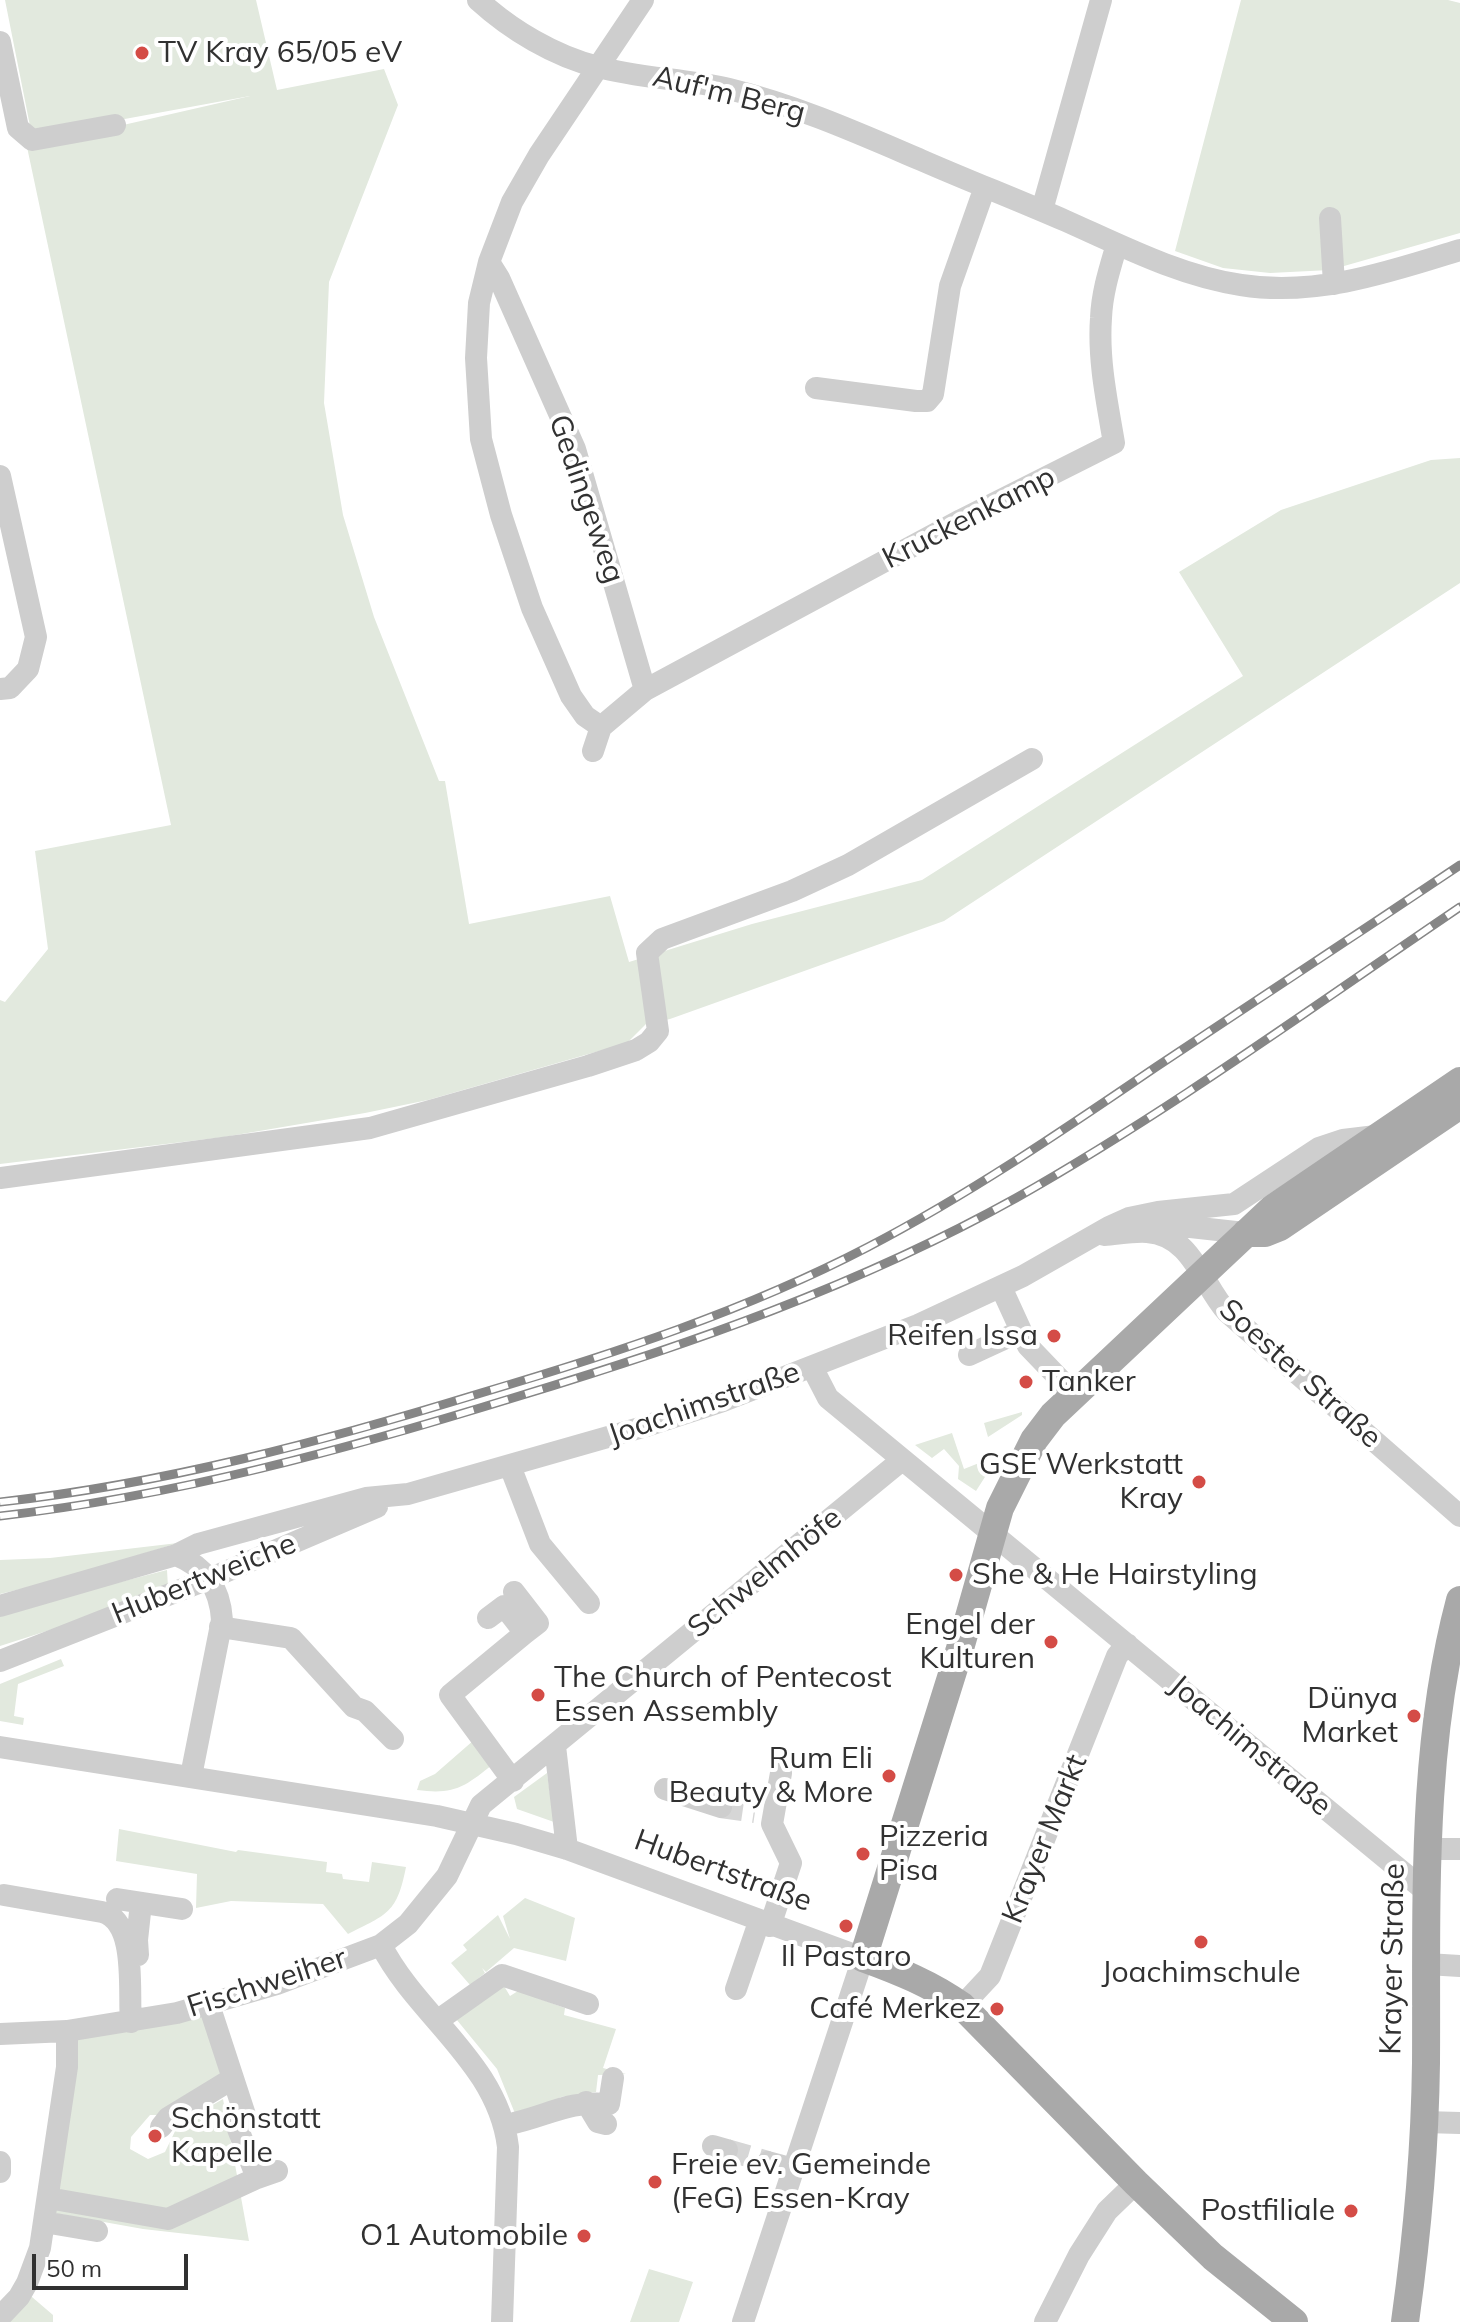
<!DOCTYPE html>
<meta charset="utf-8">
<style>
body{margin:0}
#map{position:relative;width:1460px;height:2322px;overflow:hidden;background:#fff;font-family:Mulish,sans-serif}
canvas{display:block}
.scale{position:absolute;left:32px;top:2254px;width:156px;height:36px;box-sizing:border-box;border:4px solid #313131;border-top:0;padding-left:10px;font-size:24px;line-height:28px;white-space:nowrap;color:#313131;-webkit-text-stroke:6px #fff;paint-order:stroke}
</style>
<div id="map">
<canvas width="1460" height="2322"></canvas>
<div class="scale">50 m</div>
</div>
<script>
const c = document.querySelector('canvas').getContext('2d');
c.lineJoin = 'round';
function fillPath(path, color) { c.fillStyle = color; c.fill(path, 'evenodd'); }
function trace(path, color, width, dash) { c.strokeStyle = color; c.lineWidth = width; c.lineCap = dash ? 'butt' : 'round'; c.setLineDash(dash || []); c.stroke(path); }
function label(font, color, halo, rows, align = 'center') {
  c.font = font + ' Mulish,sans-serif'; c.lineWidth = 8; c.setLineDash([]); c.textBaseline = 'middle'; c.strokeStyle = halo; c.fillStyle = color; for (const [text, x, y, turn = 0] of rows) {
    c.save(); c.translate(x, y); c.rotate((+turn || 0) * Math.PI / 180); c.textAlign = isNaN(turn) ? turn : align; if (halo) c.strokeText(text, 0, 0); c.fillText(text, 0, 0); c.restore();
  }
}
const green = new Path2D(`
 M5,0H256L277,90L384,69L398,105L329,282L324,403L343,515L374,617L439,781H445L469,924L610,896L629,962L752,924L922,880L1243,676L1179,572L1281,510L1431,460L1460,458V583L944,921L670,1019L646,1024L627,1043L428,1100L365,1113L224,1137L0,1164V1000L5,1002L48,949L35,851L171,825L27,147L250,96L43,134L31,131Z
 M1241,0H1448L1460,3V233L1330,270L1270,273L1223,268L1175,251Z
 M1022,1412V1415L988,1437L984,1423Z
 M952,1433L964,1469L999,1455L976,1491L958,1479L959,1466L944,1449L932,1458L915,1445Z
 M178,1543L62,1579L0,1594V1560L50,1558Z
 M167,1570L168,1587L97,1615L0,1646V1613Z
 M61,1659L64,1666L18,1684L14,1716L24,1718L23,1725L0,1721V1684Z
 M474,1740L493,1764C465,1787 454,1795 417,1790L420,1781L435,1774Z
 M547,1773L554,1822L517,1809L514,1797Z
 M119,1829L236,1852L238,1850L327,1862L326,1872L342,1874L343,1879L369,1882L372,1862L406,1867C397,1913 388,1914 348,1934L323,1904L231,1901L196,1908L197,1874L116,1861Z
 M525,1898L575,1918L566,1961L514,1948L486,1972L482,1968L485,1973L470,1985L451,1963L467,1950L463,1945L498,1915L510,1939L503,1916Z
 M504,1986L510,1996L518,1991L565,2008L564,2015L616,2029L603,2068L626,2074L598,2075L596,2092L561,2097L530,2114L516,2116L497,2069L452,2014Z
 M202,2008L226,2080L160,2115H150L131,2137L130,2149L148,2159L165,2152L178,2125L223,2099L249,2241L143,2229L48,2212L68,2032Z
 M649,2269L693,2282L679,2322H630Z
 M25,2291L53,2315V2322H0Z`);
const minorTunnel = new Path2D(`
 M721,1807L755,1812
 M727,2150L768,2162`);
const minor = new Path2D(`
 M478,0C511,30 554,56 598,67C638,78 686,79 729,89C795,105 858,133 921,160C969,181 1018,200 1066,221C1122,246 1180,276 1241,285C1317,297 1389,272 1460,250
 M0,42L18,128L32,140L115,125
 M1042,210L1101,0
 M1330,218L1334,284
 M489,262L499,278L575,449L645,690
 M816,388L916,401H927L933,394L950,286L985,187
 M0,476L36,637L28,669L10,688L0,689
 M601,727L585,716L571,696L532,608L501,515L481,439L476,358L479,303L489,262L512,202L539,155L643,0
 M593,751L601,727L645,690L961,520L1114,443C1107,402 1098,360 1101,318C1102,292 1110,268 1117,244
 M0,1178L370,1128L588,1066L636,1050L649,1042L658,1031L647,953L662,939L792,891L848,865L1032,759
 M1154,1223L1245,1233
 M1104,1235C1118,1234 1133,1231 1147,1232C1192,1235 1202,1284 1227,1312L1460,1516
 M1001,1287L1028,1346L1075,1395
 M969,1355L1021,1331
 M812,1367L828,1398L1428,1893
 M510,1466L540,1544L589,1603
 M176,1555C206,1567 220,1588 222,1620L191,1776
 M514,1592L538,1623L525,1633
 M0,1606L176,1555L198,1544L366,1498L408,1494L643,1427L723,1401L918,1325L1023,1276L1109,1227L1129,1218L1158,1212L1234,1204L1319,1148L1343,1140L1376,1136
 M488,1618L504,1606L525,1633L450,1695L513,1781
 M220,1627L291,1638L354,1707L365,1711L393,1739
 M0,1661L211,1578L377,1507
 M555,1746L567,1849
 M0,1747L437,1816L516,1834L567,1849L863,1958L743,2322
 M665,1789L721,1807
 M1429,1849H1460
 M4,1895L102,1912C138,1922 128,1991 131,2022
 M117,1899L182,1909
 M770,1926L791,1863L772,1824L781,1773
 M381,1945C417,2016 498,2063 508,2147L502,2322
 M138,1955L137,1940L141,1903
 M1427,1964L1460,1966
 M736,1989L759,1922
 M209,2005L245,2115L236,2124L257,2178L277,2171
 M962,2006L990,1976L1117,1656L1127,1644
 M437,2021L502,1975L588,2004
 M0,2034L67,2031L177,2013L277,1984L381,1945L408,1924L447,1876L481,1805L902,1460
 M586,2102L598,2122L606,2124
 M1424,2122L1460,2123
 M505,2125C547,2117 566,2100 609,2104L613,2078
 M161,2127L168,2118L232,2079
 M713,2146L727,2150
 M0,2162V2172
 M768,2162L794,2169
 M48,2198L168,2219L257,2178
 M44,2222L97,2231
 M0,2317L19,2297L27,2283L40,2248L67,2067V2031
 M1045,2322L1079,2255L1107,2211L1136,2183`);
const major = new Path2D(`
 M1246,1233H1265L1280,1227L1460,1105
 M1294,2322L1213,2257L1136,2183L962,2006C931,1984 899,1971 863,1958L959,1652L1000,1508L1034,1440L1053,1415L1273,1208L1460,1081
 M1405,2322C1417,2236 1425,2149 1426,2063C1427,1908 1420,1750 1460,1600`);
const rail = new Path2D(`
 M0,1502C164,1484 324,1441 481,1393C613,1354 745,1311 868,1247C968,1195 1062,1131 1156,1067C1257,1000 1359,933 1460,865
 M0,1516C176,1496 347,1449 516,1397C688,1345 858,1286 1016,1198C1168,1112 1315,1005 1460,907`);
const markers = [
 [142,53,8,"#d44c46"],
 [1054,1336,8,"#d44c46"],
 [1026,1382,8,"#d44c46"],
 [1199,1482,8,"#d44c46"],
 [956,1575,8,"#d44c46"],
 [1051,1642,8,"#d44c46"],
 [538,1695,8,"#d44c46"],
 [1414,1716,8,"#d44c46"],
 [889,1776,8,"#d44c46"],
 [863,1854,8,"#d44c46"],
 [846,1926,8,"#d44c46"],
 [1201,1942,8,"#d44c46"],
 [997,2009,8,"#d44c46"],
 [155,2136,8,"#d44c46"],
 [655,2182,8,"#d44c46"],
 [1351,2211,8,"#d44c46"],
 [584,2236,8,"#d44c46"]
];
const poiNames = [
 ["TV Kray 65/05 eV",158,53,"left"],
 ["Reifen Issa",1038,1336],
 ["Tanker",1042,1382,"left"],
 ["GSE Werkstatt",1183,1465],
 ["Kray",1183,1499],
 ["She & He Hairstyling",972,1575,"left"],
 ["Engel der",1035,1625],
 ["Kulturen",1035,1659],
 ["The Church of Pentecost",554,1678,"left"],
 ["Essen Assembly",554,1712,"left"],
 ["Dünya",1398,1699],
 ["Market",1398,1733],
 ["Rum Eli",873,1759],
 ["Beauty & More",873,1793],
 ["Pizzeria",879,1837,"left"],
 ["Pisa",879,1871,"left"],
 ["Il Pastaro",846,1957,"center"],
 ["Joachimschule",1201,1973,"center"],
 ["Café Merkez",981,2009],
 ["Schönstatt",171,2119,"left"],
 ["Kapelle",171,2153,"left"],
 ["Freie ev. Gemeinde",671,2165,"left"],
 ["(FeG) Essen-Kray",671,2199,"left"],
 ["Postfiliale",1335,2211],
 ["O1 Automobile",568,2236]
];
const streetNames = [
 ["Auf'm Berg",729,95,14],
 ["Gedingeweg",586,499,71],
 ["Kruckenkamp",969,518,-27],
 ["Soester Straße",1300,1374,42],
 ["Joachimstraße",704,1404,-19],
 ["Schwelmhöfe",765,1573,-39],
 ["Hubertweiche",204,1579,-22],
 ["Joachimstraße",1250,1746,40],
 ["Krayer Markt",1045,1839,-68],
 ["Hubertstraße",723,1871,20],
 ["Krayer Straße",1393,1959,-89],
 ["Fischweiher",267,1983,-18]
];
fillPath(green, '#e2e9de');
trace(minorTunnel, '#d6d6d6', 22, [22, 11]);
trace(minor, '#cecece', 22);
trace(major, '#a9a9a9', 28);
trace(rail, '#868686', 9);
trace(rail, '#fff', 6, [18]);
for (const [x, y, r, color] of markers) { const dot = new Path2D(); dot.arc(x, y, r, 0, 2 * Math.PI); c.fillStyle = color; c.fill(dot); trace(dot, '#fff', 3); }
label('30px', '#313131', '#fff', poiNames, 'right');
label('30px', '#313131', '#fff', streetNames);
</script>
